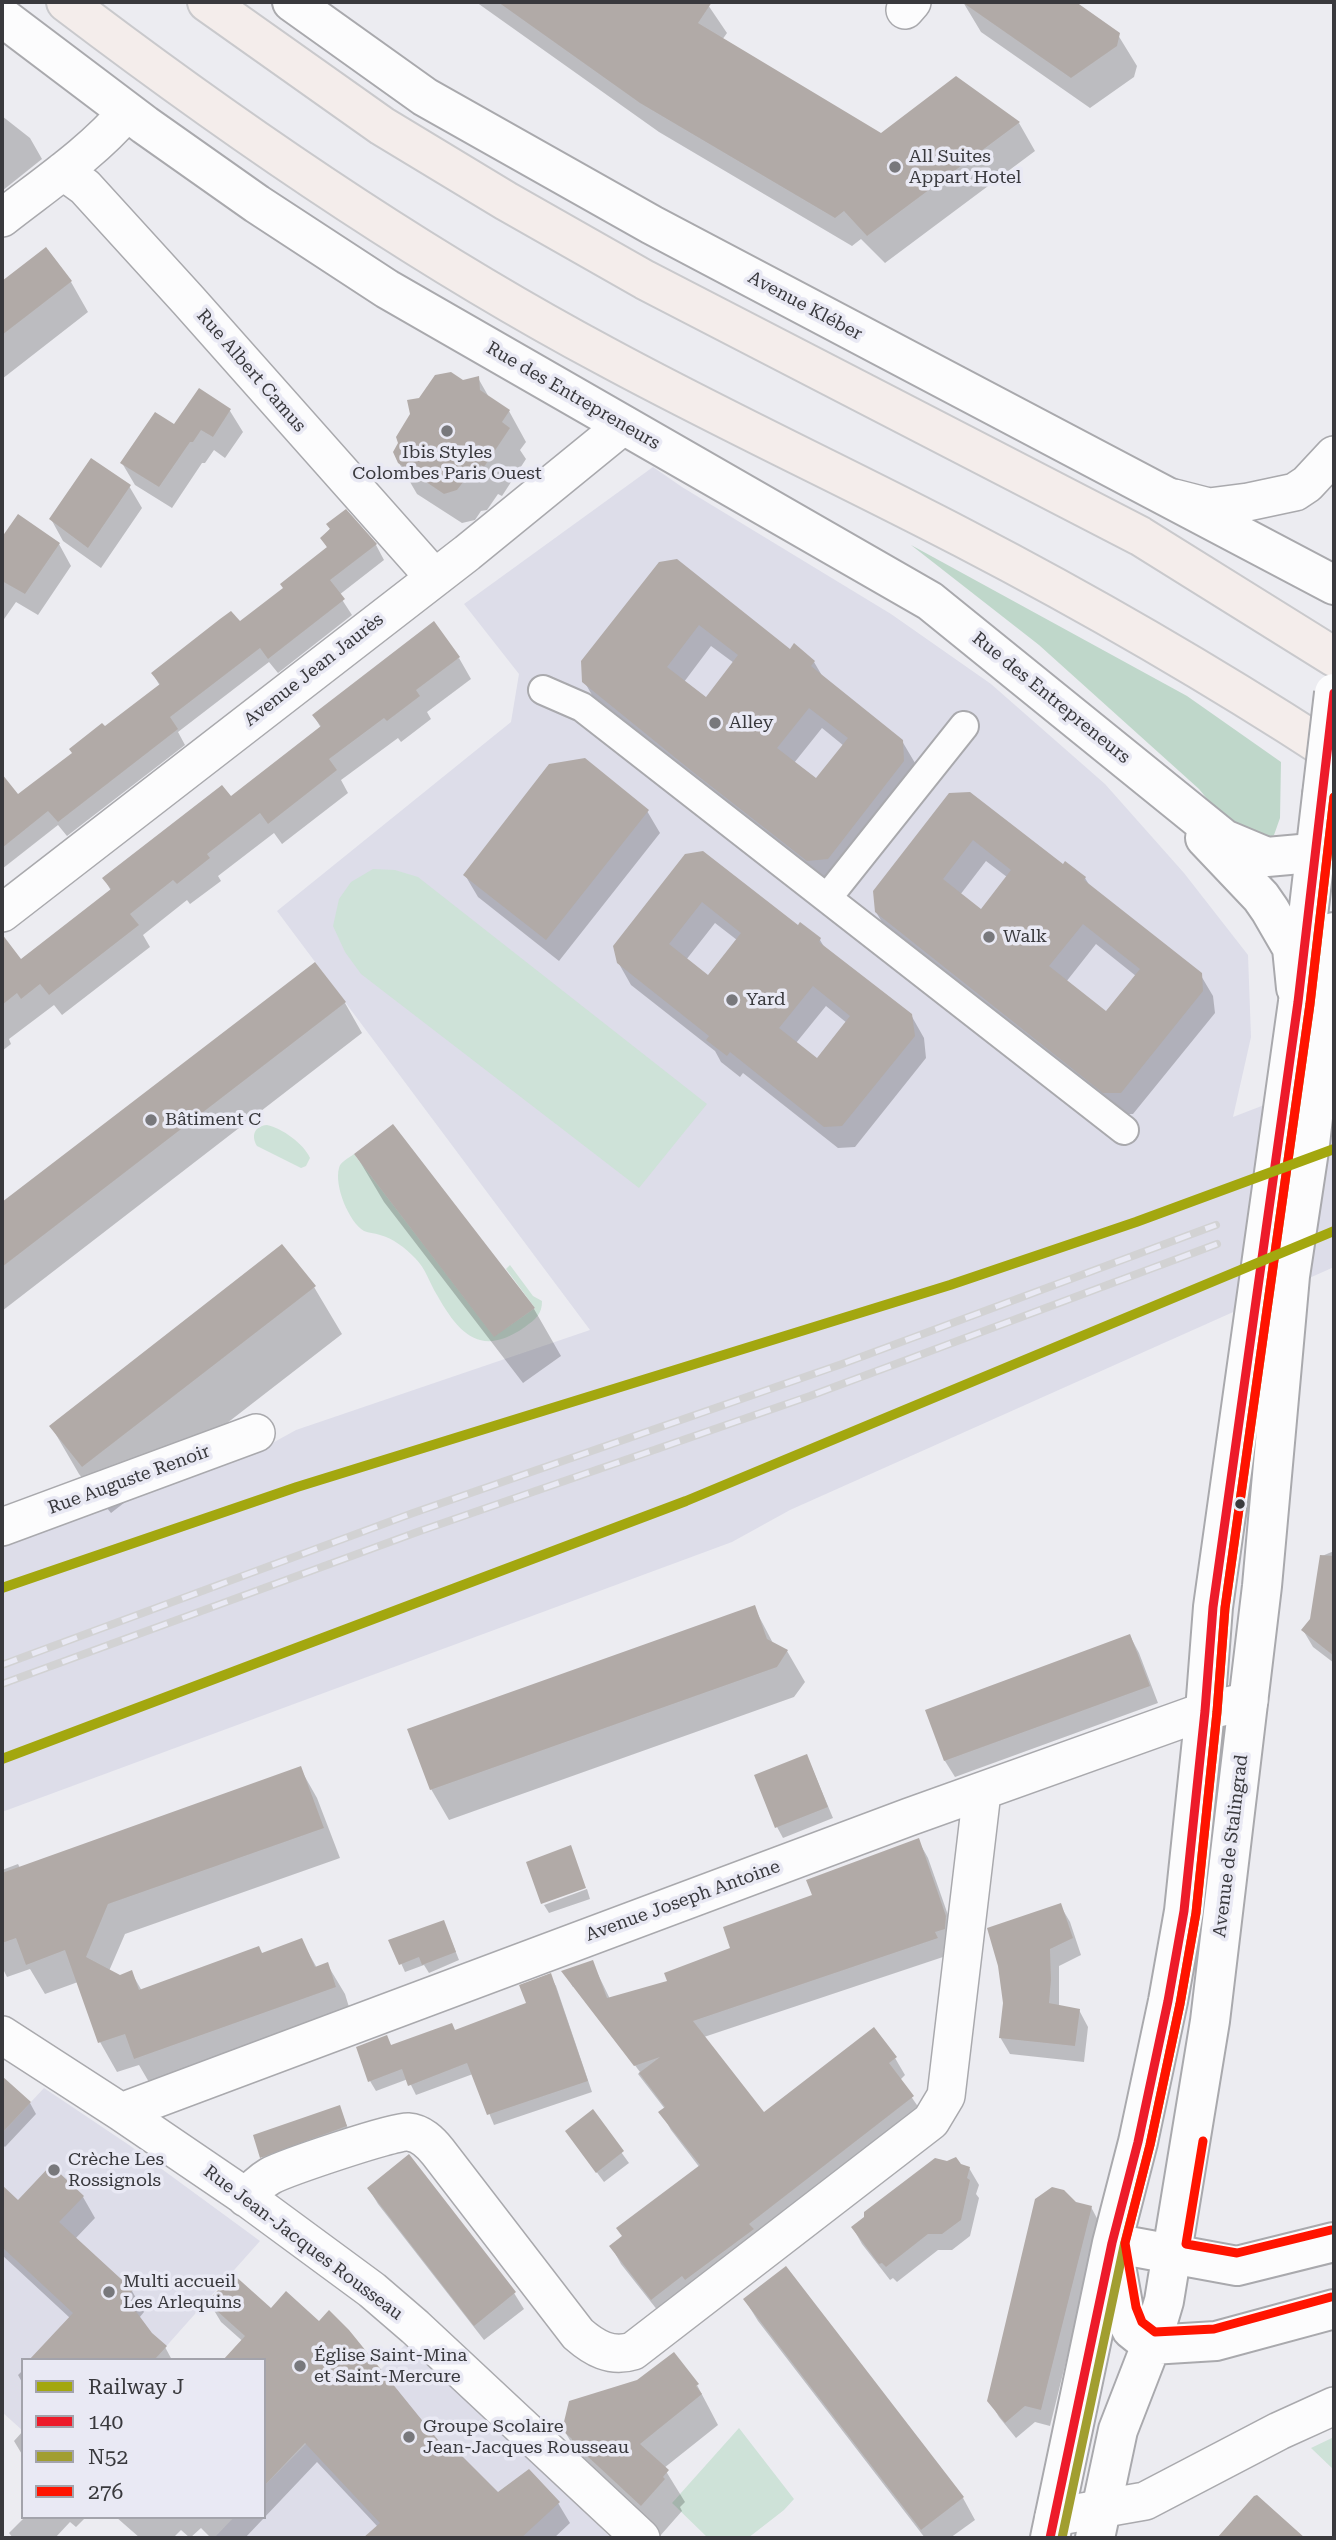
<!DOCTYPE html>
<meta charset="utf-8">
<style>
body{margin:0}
#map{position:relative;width:1336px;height:2540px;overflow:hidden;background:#ececf1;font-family:"Roboto Serif",serif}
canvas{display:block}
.frame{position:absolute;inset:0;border:4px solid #39393d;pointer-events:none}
.legend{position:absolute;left:21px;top:2358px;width:245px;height:161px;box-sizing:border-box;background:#e9e9f4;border:2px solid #a3a3ab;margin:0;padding:9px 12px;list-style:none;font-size:21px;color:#39393d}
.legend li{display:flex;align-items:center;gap:14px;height:35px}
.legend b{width:35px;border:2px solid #a3a3ab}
</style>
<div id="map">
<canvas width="1336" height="2540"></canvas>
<div class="frame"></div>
<ul class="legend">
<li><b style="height:9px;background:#a3a70f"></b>Railway J</li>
<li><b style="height:9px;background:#ed1b2a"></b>140</li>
<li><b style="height:9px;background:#a19e30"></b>N52</li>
<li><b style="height:9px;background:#ff1400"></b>276</li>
</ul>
</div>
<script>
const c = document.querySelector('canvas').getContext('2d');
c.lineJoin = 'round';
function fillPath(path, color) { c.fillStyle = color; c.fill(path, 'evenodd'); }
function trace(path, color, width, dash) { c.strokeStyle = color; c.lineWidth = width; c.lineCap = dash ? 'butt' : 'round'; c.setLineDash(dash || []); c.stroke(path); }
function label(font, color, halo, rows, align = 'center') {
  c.font = font + ' "Roboto Serif",serif'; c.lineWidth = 7; c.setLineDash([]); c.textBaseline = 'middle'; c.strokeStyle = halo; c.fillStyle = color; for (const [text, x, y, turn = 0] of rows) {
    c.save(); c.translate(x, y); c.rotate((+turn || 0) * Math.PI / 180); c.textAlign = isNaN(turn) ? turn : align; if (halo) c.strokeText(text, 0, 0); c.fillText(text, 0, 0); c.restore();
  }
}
const built = new Path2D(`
 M653,467L682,487L891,614L991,684L1105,784L1184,873L1248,955L1251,1037L1233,1117L1311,1087L1302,1149L1334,1137V1267L790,1510L732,1542L2,1812V1547L258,1451L296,1430L590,1330L277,911L511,722L519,674L464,604Z
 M44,2088L129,2145L260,2241L154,2360H23V2431L2,2412V2133Z
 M406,2344L532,2460L611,2538H214L234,2517H264V2486Z`);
const green = new Path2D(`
 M373,869L395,870L418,877L707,1104L639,1188L361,974L345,952L333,926L339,899L351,882Z
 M267,1125C282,1128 304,1144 310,1158L306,1166L301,1168L257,1146C251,1136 254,1126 267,1125Z
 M354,1154L494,1336L535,1308L506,1269L510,1265L533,1296L542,1301C542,1314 536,1319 525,1327C482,1357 460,1336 437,1295C429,1282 426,1269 415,1258C405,1248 393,1238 380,1235C374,1233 369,1233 364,1231C349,1222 334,1186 339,1168C340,1162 349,1158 354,1154Z
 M739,2428L794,2499L784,2510L748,2538H708L672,2503Z
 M1334,2437V2470L1311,2448Z`);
const forest = new Path2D(`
 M911,545L1187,696L1281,762L1280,818L1274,835L1257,842L1234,832L1199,789L1039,645Z`);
const shadow = new Path2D(`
 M476,2H706L727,33L722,40L881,135L1019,123L1035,151L885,263L861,239L852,246L659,132Z
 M963,2H1076L1075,4L1118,35L1137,66L1134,77L1090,108L981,32Z
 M2,116L30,138L42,159L2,191Z
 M45,249L71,282L88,312L2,379V283Z
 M478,378L490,399L509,411L526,442L520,450L526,459L502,496L498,494L487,510L481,511L475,520L462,523L417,494L399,463L463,382Z
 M199,391L230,411L243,432L225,458L214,450L205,463H202L172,508L135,485L122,463L174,427Z
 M129,486L142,508L101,568L63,541L51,519Z
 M345,511L376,545L384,560L339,595L352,615L278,673L269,662L178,732L185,745L67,836L58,825L2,869V792L9,786L17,797L160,686L153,674L239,624L285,589L328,549L322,538Z
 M18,517L59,544L71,566L38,615L16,602L2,622V540Z
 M660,564L790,651L814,662L824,679L902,741L915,763L916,784L840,880L820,882L597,704L584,681ZM711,646L734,663L707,699L684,682ZM822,728L844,746L817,781L794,763Z
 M459,658L471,679L427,712L431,719L401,742L398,738L341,780L348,793L282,844L274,833L218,876L221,881L190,904L187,900L143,935L150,947L62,1015L54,1005L9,1039L11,1044L2,1051V958L12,950L21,961L111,891L104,878L230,799L321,728L314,716Z
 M949,795L1063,867L1085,878L1091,888L1200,974L1213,996L1215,1013L1133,1114H1117L889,934L876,912ZM986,861L1007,877L981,912L960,895ZM1096,944L1136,976L1106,1014L1066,982Z
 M647,811L660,833L559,961L478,897L465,875Z
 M686,856L820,940L826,950L911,1015L924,1038L926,1058L855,1147L838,1148L743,1073L740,1077L721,1062L715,1051L631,985L618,962ZM715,923L737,940L708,978L686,960ZM826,1006L847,1023L817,1060L796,1043Z
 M315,964L345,1003L362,1033L2,1311V1205Z
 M356,1155L534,1309L561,1356L523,1383L384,1202Z
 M314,1287L342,1334L111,1513L79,1474L51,1426Z
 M1334,1551V1663L1313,1647L1303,1630L1311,1619L1322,1556Z
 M754,1607L774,1645L787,1651L805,1682L794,1697L449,1820L431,1789Z
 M1130,1636L1139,1653L1158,1703L955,1777L945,1761L927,1711Z
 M807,1756L833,1818L783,1838L777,1827Z
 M300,1768L317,1798L340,1858L125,1934L109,1971L120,1977L131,1972L142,1991L262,1955L301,1940L317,1968L327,1964L345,1994L352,2017L153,2089L139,2065L117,2072L100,2042L78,1982L45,1994L30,1969L7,1977L2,1967V1870L18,1864L20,1868Z
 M918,1840L928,1858L955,1935L954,1946L943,1950L946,1956L704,2037L764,2114L895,2058L905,2075L900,2080L923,2114L662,2316L621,2264L611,2246L700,2168L671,2130L661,2112L665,2109L638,2074L640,2072L576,1987H573L564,1972L592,1962L610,1999L669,1982L733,1949L814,1896Z
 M587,1889L590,1899L549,1913L544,1905Z
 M1060,1905L1070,1922L1081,1955L1059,1966V2006L1079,2010L1088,2027L1084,2062L1010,2054L1000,2037Z
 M444,1922L459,1960L429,1973L424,1965L405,1972L391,1941Z
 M550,1976L556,1986L592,2092L494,2125L473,2074L416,2095L408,2079L376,2091L370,2081L386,2037L392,2047L455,2032L528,2004Z
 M8,2084L30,2103L36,2114L5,2147L2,2144V2091Z
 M339,2108L352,2137L268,2168L262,2157Z
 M592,2112L629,2163L604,2182L567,2132Z
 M960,2166L969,2168L979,2185L976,2194L979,2198L970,2236L952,2250H938L897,2282L893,2278L890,2280L862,2244L853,2228Z
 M2,2188L18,2203L83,2197L95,2218L75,2239L132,2291L144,2312L139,2318L150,2334L165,2347L172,2360H32L70,2318L2,2255Z
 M369,2189L514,2293L524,2309L484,2340L378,2204Z
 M1075,2204L1091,2207L1100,2224L1050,2426L1035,2422L1016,2438L999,2417L989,2400Z
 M745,2300L963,2498L975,2520L950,2538H925L758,2321Z
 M209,2302L451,2459L497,2495L558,2503L570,2523L554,2538H366L378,2527L317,2462L245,2538H211L201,2528L190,2538L181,2530L173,2538H140L116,2517H264V2360L221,2322Z
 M23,2370V2384L18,2375Z
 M697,2385L718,2425L664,2468L685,2502L680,2507L682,2511L660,2536L592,2473L582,2461L564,2430Z
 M23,2431V2456L14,2441Z
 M25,2517H86L76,2527L70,2522L55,2538H13L9,2533Z`);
const building = new Path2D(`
 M498,2H712L698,23L881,133L956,76L1020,122L867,236L844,211L835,218L640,103Z
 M962,2H1076L1120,33L1117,46L1071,78Z
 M46,247L72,281L2,335V281Z
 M451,372L463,380L479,376L480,390L510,410L502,422L510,428L484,467L481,465L470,480L464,481L457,490L444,494L398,463L393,452L398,443L396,437L410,414L407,400L419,398L435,375Z
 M199,388L231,409L213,437L201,430L193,442H190L159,487L120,463L155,412L174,424Z
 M91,458L131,485L88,548L49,519Z
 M346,509L377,544L330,580L345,599L268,659L260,648L170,717L178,729L58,822L48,811L2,848V774L18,794L72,753L69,749L102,723L105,726L160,684L151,673L220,619L231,611L240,621L283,588L280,584L327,547L320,538L330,529L326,524Z
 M18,514L60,543L25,594L2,581V537Z
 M677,559L790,649L794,643L815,661L811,666L903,740L904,761L828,859L807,861L693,772L582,682L581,661L659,562ZM699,625L738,655L706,697L667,667ZM809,708L848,738L816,778L777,748Z
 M434,621L460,657L416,690L420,696L387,721L384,718L329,759L337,770L268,824L260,813L207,854L210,858L177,884L173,880L130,914L139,925L49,995L40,984L21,999L17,993L2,1005V934L21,959L111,889L102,878L222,785L231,796L321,726L312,715Z
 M585,758L649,810L546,940L463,875L549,764Z
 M970,792L1063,864L1065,861L1086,877L1084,880L1202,973L1203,991L1121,1093H1103L875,912L873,891L949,793ZM973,840L1011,870L981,909L943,879ZM1083,924L1140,969L1106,1011L1049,966Z
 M703,851L798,925L800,922L821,938L819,942L912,1014L915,1036L842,1126L824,1127L730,1052L727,1056L706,1040L709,1036L617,963L613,946L685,854ZM702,902L741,933L708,975L669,944ZM813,986L850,1016L817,1058L779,1028Z
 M315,962L346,1002L2,1267V1202Z
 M393,1124L535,1308L494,1337L354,1154Z
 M282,1244L316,1286L82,1467L49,1426Z
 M1320,1555L1334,1556V1656L1301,1630L1310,1619Z
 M755,1605L767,1639L788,1650L777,1667L430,1790L407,1729Z
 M1130,1634L1150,1686L944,1761L925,1710Z
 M807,1754L828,1807L775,1828L754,1775Z
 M301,1766L324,1828L108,1904L86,1957L120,1975L132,1970L139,1990L259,1946L262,1953L302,1938L315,1967L328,1962L336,1987L134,2059L125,2034L98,2043L65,1950L26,1965L16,1938L2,1943V1873Z
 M919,1838L946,1916L945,1929L935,1932L938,1938L693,2021L764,2112L874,2027L897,2057L889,2063L914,2096L749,2224L754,2229L685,2280L682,2276L651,2300L609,2246L622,2236L616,2228L700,2165L658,2112L665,2107L639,2073L660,2057L634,2066L561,1971L593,1960L607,1998L667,1981L664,1973L730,1948L723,1927L812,1895L806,1880Z
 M571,1845L586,1888L541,1904L526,1862Z
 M1061,1903L1073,1938L1050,1949L1051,1980L1049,2003L1080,2009L1075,2046L999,2038L1003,2003L998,1966L987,1928Z
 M444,1920L456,1952L422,1965L419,1957L399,1965L388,1940Z
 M551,1973L588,2081L487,2115L467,2063L408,2086L402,2069L368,2082L356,2047L387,2035L391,2045L452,2023L455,2030L526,2003L519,1985Z
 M2,2076L31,2102L2,2133Z
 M340,2105L347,2126L260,2158L253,2135Z
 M593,2109L624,2151L596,2173L565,2131Z
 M409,2154L516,2292L474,2326L367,2188Z
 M956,2157L961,2164L970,2167L967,2178L970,2180L961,2220L942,2234H928L886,2267L882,2263L879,2264L851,2227L864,2217V2212L935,2158L947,2161Z
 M51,2165L84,2196L59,2222L133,2290L126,2298L152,2333L167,2346L154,2360H29L73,2313L2,2247V2185L18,2200Z
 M1052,2187L1064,2190L1076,2202L1092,2206L1041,2410L1025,2406L1005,2423L987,2401L1035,2199Z
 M786,2266L964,2497L921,2530L743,2299Z
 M233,2274L271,2308L286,2291L319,2321L329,2310L349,2330L451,2456L457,2451L498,2492L529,2469L560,2502L521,2538H363L380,2523L305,2443L264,2486V2360H223L245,2336L207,2302Z
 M674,2352L699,2384L696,2386L702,2394L640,2444L669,2470L663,2477L665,2479L641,2506L572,2442V2439L562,2430L569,2401L637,2380Z
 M1257,2495L1305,2538H1217L1254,2496Z`);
const pedestrian = new Path2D(`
 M543,690L582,707L1124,1130
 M827,898L964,726`);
const minor = new Path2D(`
 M905,10L912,2
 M63,171L85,187L188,300L434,577
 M2,218C44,185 92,153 127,112
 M1174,498L1209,507L1248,502L1295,492L1307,484L1334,455
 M2,913L467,553L624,425
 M2,1527L256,1433
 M2,2035L121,2112L243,2195L372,2290L415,2327L641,2538
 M121,2112L909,1817L1205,1711L1249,1701
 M246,2198C253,2189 260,2182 270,2176C285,2168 393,2131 408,2132C421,2133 430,2142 438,2152L578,2334C594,2348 611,2358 633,2351L931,2121L946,2096L982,1792
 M1054,2517L1145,2501L1279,2431L1334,2406`);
const tertiary = new Path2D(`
 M292,2L425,97L652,225L1334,585
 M2,17L145,125L257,204L387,289L930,601L1224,839L1267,857L1334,851
 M1205,838L1261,897L1270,910L1292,948L1296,988`);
const secondary = new Path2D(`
 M1112,2243L1237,2266L1334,2242
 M1115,2260L1124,2310L1131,2329L1151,2345
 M1151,2345L1216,2341L1334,2309
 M1050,2538L1112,2243L1138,2142L1168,2001L1184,1911L1205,1711L1213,1607L1298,1002L1322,795
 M1095,2538L1118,2430L1151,2345L1164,2301L1210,2021L1262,1586L1290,1276L1310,1144L1334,932`);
const motorway = new Path2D(`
 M66,2C237,132 416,255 605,356C723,420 844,476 963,538C1090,604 1214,676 1334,754
 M207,2L382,126L506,201L645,280L1140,536L1334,657`);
const rail = new Path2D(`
 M2,1665L413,1513L842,1364L1216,1225
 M2,1684L420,1531L810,1396L1217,1244`);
const secondaryBridge = new Path2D(`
 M1322,795L1334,693`);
const bus1 = new Path2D(`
 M1050,2538L1112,2243L1138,2142L1168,2001L1184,1911L1205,1711L1213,1607L1298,1002L1334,693`);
const bus2 = new Path2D(`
 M1062,2538L1124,2246L1150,2145L1180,2004L1196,1913L1217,1712L1225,1608L1310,1004L1334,797`);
const bus3 = new Path2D(`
 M1203,2141L1186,2244L1237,2253L1331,2230
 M1331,2297L1214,2329L1155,2332L1142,2322L1136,2307L1125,2243L1150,2145L1180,2004L1196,1913L1217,1712L1225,1608L1310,1004L1334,797`);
const rail1 = new Path2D(`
 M2,1588L297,1487L950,1285L1136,1222L1334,1149
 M2,1759L686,1501L1334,1231`);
const markers = [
 [895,167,7,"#78787c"],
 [447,431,7,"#78787c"],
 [715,723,7,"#78787c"],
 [989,937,7,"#78787c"],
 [732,1000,7,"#78787c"],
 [151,1120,7,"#78787c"],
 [1240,1504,6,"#39393d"],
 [54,2170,7,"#78787c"],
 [109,2292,7,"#78787c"],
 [300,2366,7,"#78787c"],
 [409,2437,7,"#78787c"]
];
const poiNames = [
 ["All Suites",909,157],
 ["Appart Hotel",909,178],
 ["Ibis Styles",447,453,"center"],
 ["Colombes Paris Ouest",447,474,"center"],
 ["Alley",729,723],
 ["Walk",1003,937],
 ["Yard",746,1000],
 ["Bâtiment C",165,1120],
 ["Crèche Les",68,2160],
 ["Rossignols",68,2181],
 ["Multi accueil",123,2282],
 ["Les Arlequins",123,2303],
 ["Église Saint-Mina",314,2356],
 ["et Saint-Mercure",314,2377],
 ["Groupe Scolaire",423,2427],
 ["Jean-Jacques Rousseau",423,2448]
];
const streetNames = [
 ["Avenue Kléber",805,306,28],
 ["Rue Albert Camus",251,371,49],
 ["Rue des Entrepreneurs",573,396,30],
 ["Avenue Jean Jaurès",314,670,-38],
 ["Rue des Entrepreneurs",1051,698,39],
 ["Rue Auguste Renoir",129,1480,-20],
 ["Avenue de Stalingrad",1231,1846,-83],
 ["Avenue Joseph Antoine",683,1901,-20],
 ["Rue Jean-Jacques Rousseau",303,2243,37]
];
fillPath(built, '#dddde9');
fillPath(green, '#cee2d8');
fillPath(forest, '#bfd7ca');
fillPath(shadow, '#0003');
fillPath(building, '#b1aaa7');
trace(pedestrian, '#a9a9ad', 32);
trace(minor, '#a9a9ad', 40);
trace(tertiary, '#a9a9ad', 42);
trace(secondary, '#a9a9ad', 42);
trace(motorway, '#c9c9cc', 42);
trace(pedestrian, '#fcfcfd', 28);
trace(minor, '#fcfcfd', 37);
trace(tertiary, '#fcfcfd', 38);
trace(secondary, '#fcfcfd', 38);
trace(motorway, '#f4edeb', 38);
trace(rail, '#d2d2d3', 8);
trace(rail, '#e9e9f4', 5, [16]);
trace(secondaryBridge, '#a9a9ad', 42, []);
trace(secondaryBridge, '#fcfcfd', 38);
trace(bus1, '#ed1b2a', 9);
trace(bus2, '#a19e30', 9);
trace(bus3, '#ff1400', 9);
trace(rail1, '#a3a70f', 10);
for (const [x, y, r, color] of markers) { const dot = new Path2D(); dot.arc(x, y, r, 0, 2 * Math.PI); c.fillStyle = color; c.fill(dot); trace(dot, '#e9e9f4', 2.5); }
label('18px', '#39393d', '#e9e9f4', poiNames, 'left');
label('18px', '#39393d', '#e9e9f4', streetNames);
</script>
